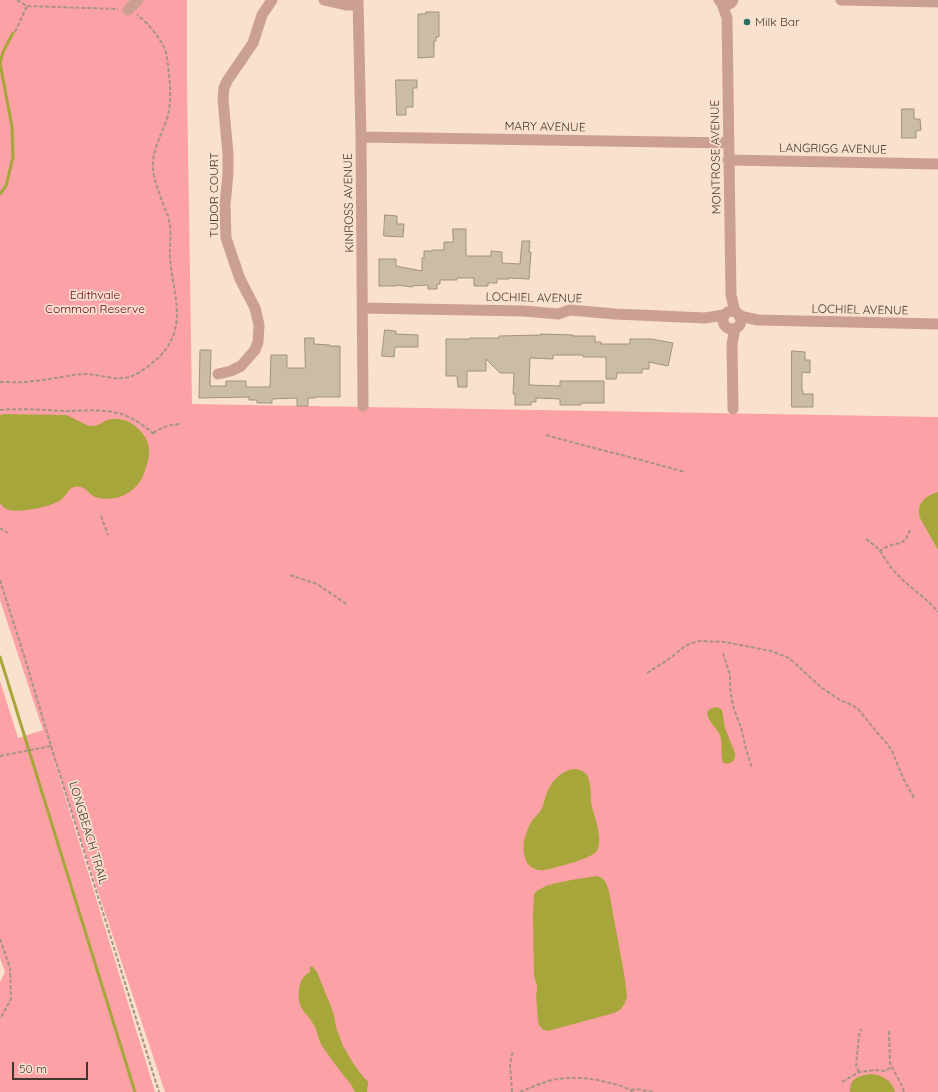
<!DOCTYPE html>
<style>
body{margin:0}
#map{position:relative;width:938px;height:1092px;overflow:hidden;background:#fae1cd;font-family:Quicksand,sans-serif}
canvas{display:block}
.scale{position:absolute;left:12px;top:1062px;width:76px;height:18px;box-sizing:border-box;border:2px solid #41372f;border-top:0;padding-left:5px;font-size:12px;line-height:14px;white-space:nowrap;color:#41372f;-webkit-text-stroke:3px #fae1cd;paint-order:stroke}
</style>
<div id="map">
<canvas width="938" height="1092"></canvas>
<div class="scale">50 m</div>
</div>
<script>
const c = document.querySelector('canvas').getContext('2d');
c.lineJoin = 'round';
function fillPath(path, color) { c.fillStyle = color; c.fill(path, 'evenodd'); }
function trace(path, color, width, dash) { c.strokeStyle = color; c.lineWidth = width; c.lineCap = dash ? 'butt' : 'round'; c.setLineDash(dash || []); c.stroke(path); }
function label(font, color, halo, rows, align = 'center') {
  c.font = font + ' Quicksand,sans-serif'; c.lineWidth = 3.5; c.setLineDash([]); c.textBaseline = 'middle'; c.strokeStyle = halo; c.fillStyle = color; for (const [text, x, y, turn = 0] of rows) {
    c.save(); c.translate(x, y); c.rotate((+turn || 0) * Math.PI / 180); c.textAlign = isNaN(turn) ? turn : align; if (halo) c.strokeText(text, 0, 0); c.fillText(text, 0, 0); c.restore();
  }
}
const green = new Path2D(`
 M0,0H187V87L192,404L938,417V1092H165L54,760L155,1092H0V982L5,972L0,958V681L18,738L43,730L0,600Z`);
const water = new Path2D(`
 M4,414L65,415C74,417 86,427 93,426C100,426 105,419 113,419C129,417 148,433 149,449C150,455 148,461 146,467C143,480 135,491 122,496C115,499 103,500 95,497C87,493 86,485 74,487C67,489 66,498 59,501C50,507 19,513 9,510C5,509 2,506 0,503V415Z
 M938,492V550L920,518C916,503 925,496 938,492Z
 M717,707L722,710L725,728L735,753C736,761 731,765 723,763C720,754 723,744 720,735C717,727 695,710 717,707Z
 M573,769C579,769 585,771 588,777C592,787 590,798 592,807C595,818 604,842 596,852C590,859 555,868 545,870C527,872 522,857 524,841C525,836 528,829 530,824C533,818 538,815 541,810C544,805 544,800 546,795C550,783 560,771 573,769Z
 M597,876C605,878 607,884 609,892L624,973L627,996L625,1003L623,1006L620,1010L614,1013L548,1031L542,1029L539,1025L538,1021L536,996L537,991V986L534,976L533,917L534,894L538,890L548,885L571,880Z
 M312,966L317,972L330,1004L334,1015L336,1027L343,1046L353,1063L364,1078L367,1080L368,1083L367,1092H355C352,1084 346,1079 341,1072C335,1065 330,1057 325,1050C319,1043 318,1035 315,1027C307,1011 296,1010 299,989C301,980 302,977 310,972V967Z
 M871,1074C882,1075 892,1080 895,1092H850C850,1078 858,1076 871,1074Z`);
const stream = new Path2D(`
 M0,63L12,127L13,157L6,186L0,194
 M0,63L3,52L13,33
 M0,657L135,1092`);
const building = new Path2D(`
 M426,12H439V37H436V41H434V57L418,58V14H426Z
 M396,80H417V88H413V107H406V115H397Z
 M902,109H914V119H920L921,130L916,131V138H902Z
 M385,215L397,216V224H404L403,237L384,236Z
 M453,229H466V256H491V251L502,252V263L520,264L522,241H530L529,252H531L529,279L509,278V279H497V283H488V286H474V278H457V280H440V284H437V289H428V285L412,286V287L396,285V286H379V259H396V266L422,271V258H424V251H432V250H444V242H453Z
 M385,330L396,331V334L418,335V347H395L394,357L382,356Z
 M541,334L573,335V336H595V342H601V344H630V339H651L673,343L668,366L649,362V369H642V373H617L616,379H606V357H583V355H553V359L530,358L529,385L560,386V381H604V403H581V405H560V399L536,398V402H531V405H515V394H513L514,373H500L486,359V371H467V387H458L457,376H446V339H470V338H499V336L541,335Z
 M305,338H314V344L330,345V346H340V397H315V398H308V406H297V398L272,399V403H257V400H249V397L199,398L200,350H211L210,386H226V381H246V387H270L271,355H287V368H305Z
 M792,351L805,352V360H810V373L802,372V391H803V394H813V407H792Z`);
const path = new Path2D(`
 M17,0L27,6L118,9
 M15,32L27,6
 M0,382C11,382 22,383 33,381C50,380 67,375 84,374C99,374 115,381 129,377C138,375 153,363 159,357C189,327 173,295 170,259C169,246 172,233 169,220C169,216 166,212 165,209C160,195 154,182 153,168C152,150 161,136 167,119C172,101 170,83 168,65C167,60 167,55 165,50C161,38 147,22 137,15
 M0,410C22,408 43,410 65,411C84,411 105,408 124,415C135,419 146,427 155,435
 M153,433C163,427 168,425 180,424
 M546,435C592,448 639,459 685,472
 M101,516L108,535
 M0,528L8,533
 M866,539C871,543 876,546 880,551C886,560 891,569 899,576C911,589 927,598 938,612
 M879,551C882,550 885,548 888,546C902,542 904,545 910,530
 M290,575L317,584L348,605
 M0,580L26,662L51,746L159,1092
 M723,653L730,675V688L733,706L742,731L746,749L752,768
 M647,673L669,659L685,646L692,643L700,641L725,642L771,651L789,658L822,688L840,700L852,705L858,709L863,715L875,730L888,745L892,751L904,780L914,798
 M0,756L51,746
 M0,939L10,968L11,999L0,1019
 M889,1031L890,1063L892,1067L901,1084L904,1092
 M859,1072L856,1066L859,1035L861,1029
 M842,1082L859,1072L875,1070L885,1071L892,1067
 M631,1090L635,1089L655,1092
 M512,1092L510,1064L513,1051
 M520,1092C530,1088 541,1083 552,1080C571,1076 591,1078 610,1083C618,1085 626,1087 633,1092`);
const minor = new Path2D(`
 M324,0L346,5H358
 M358,0L361,137L363,406
 M719,0C723,6 730,6 733,0
 M841,0L938,2
 M722,4L727,18L731,295L735,312
 M128,10L138,0
 M361,137L728,143
 M728,160L938,164
 M363,308L524,311L558,314L570,310L615,314L705,318L724,315
 M723 320a9 9 0 1 1 18 0a9 9 0 1 1-18 0Z
 M739,316L758,320L938,324
 M218,374L231,371L241,366L255,350L258,342L259,325L255,308L240,279L226,238L225,205L228,173V154L223,99L224,88L227,81L253,43L262,15L272,0
 M733,409L732,344L735,328`);
const markers = [
 [747,22,4,"#2a6e60"]
];
const poiNames = [
 ["Milk Bar",755,22]
];
const streetNames = [
 ["MARY AVENUE",545,127,1],
 ["LANGRIGG AVENUE",833,149,1],
 ["MONTROSE AVENUE",716,157,-91],
 ["TUDOR COURT",214,195,-90],
 ["KINROSS AVENUE",349,203,-91],
 ["LOCHIEL AVENUE",534,298,1],
 ["LOCHIEL AVENUE",860,310,1],
 ["LONGBEACH TRAIL",88,833,73]
];
const parkNames = [
 ["Edithvale",95,295],
 ["Common Reserve",95,309]
];
fillPath(green, '#fca1a6');
fillPath(water, '#a7a63b');
trace(stream, '#a7a63b', 3);
fillPath(building, '#cabda3');
trace(building, '#9f9379', 1);
trace(path, '#a59384', 2, [4, 2]);
trace(minor, '#cca091', 11);
for (const [x, y, r, color] of markers) { const dot = new Path2D(); dot.arc(x, y, r, 0, 2 * Math.PI); c.fillStyle = color; c.fill(dot); trace(dot, '#fae1cd', 1.5); }
label('12px', '#41372f', '#fae1cd', poiNames, 'left');
label('12px', '#41372f', '#fae1cd', streetNames);
label('12px', '#610019', '#fae1cd', parkNames);
</script>
